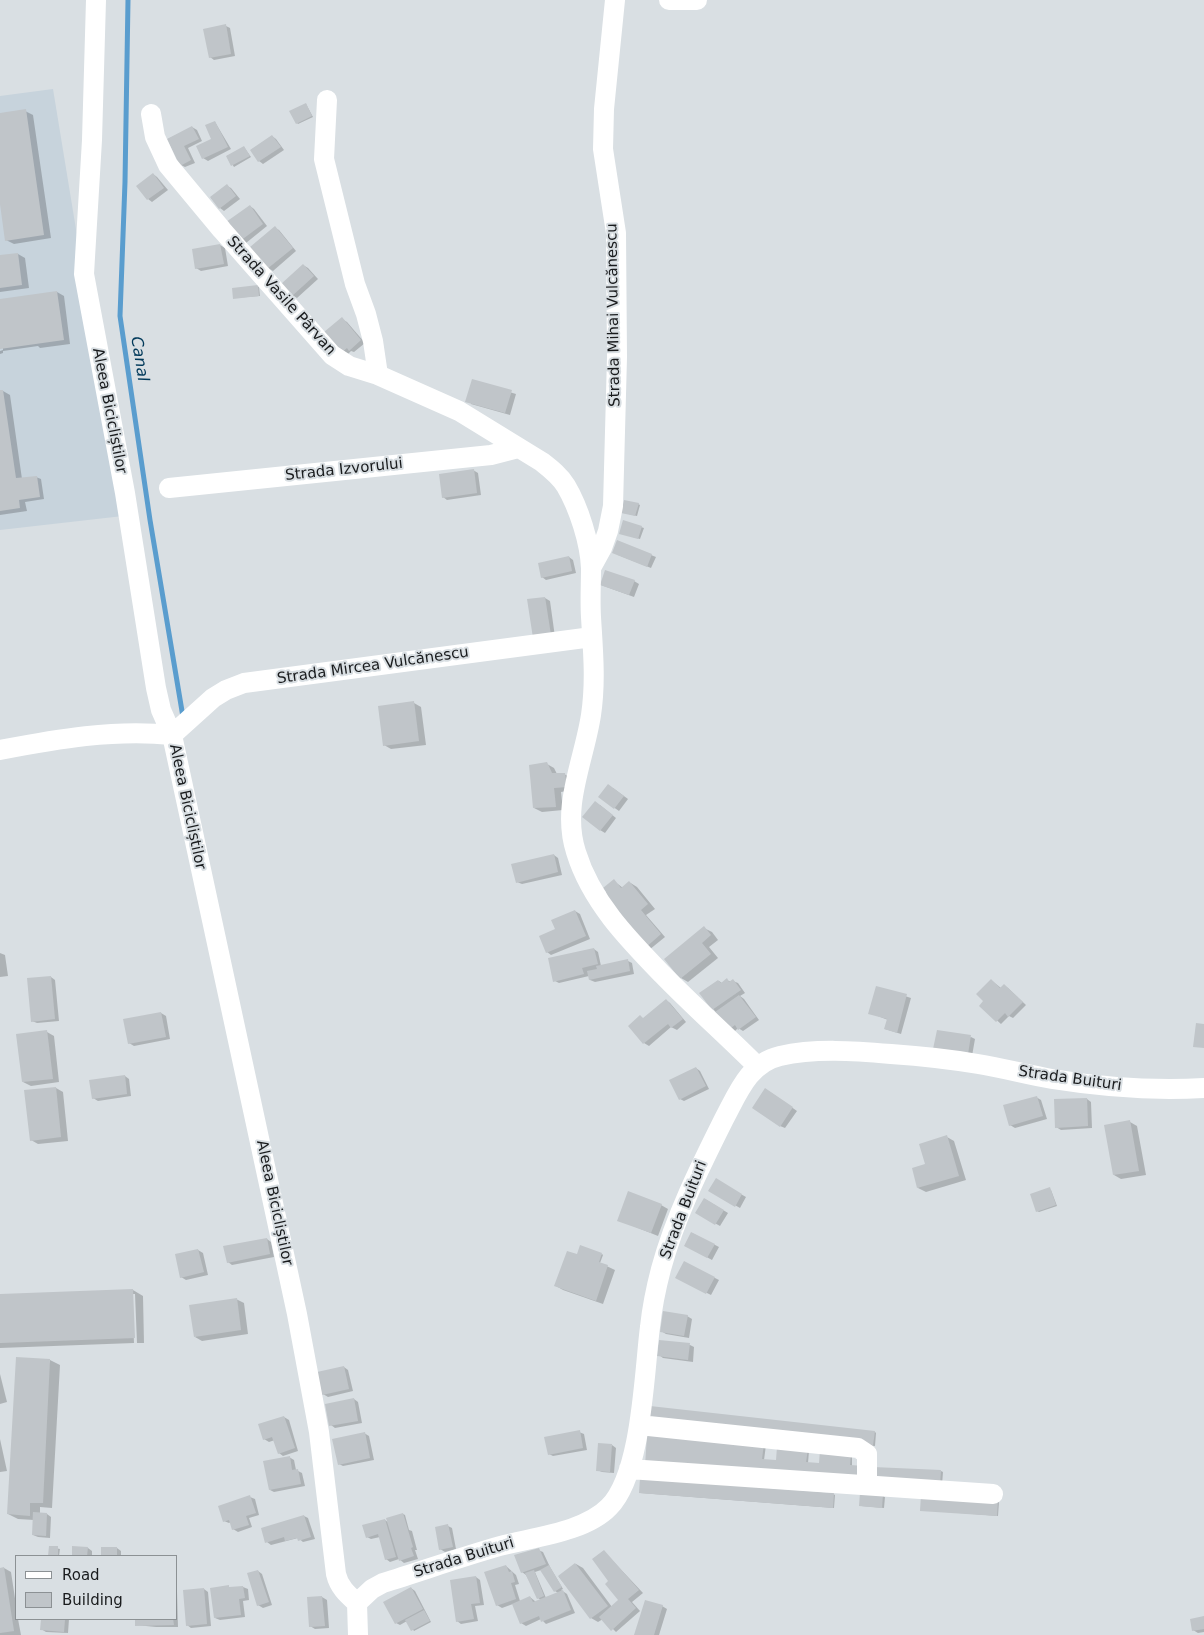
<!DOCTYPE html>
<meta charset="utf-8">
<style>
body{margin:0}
#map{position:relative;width:1204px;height:1635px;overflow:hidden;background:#d9dfe3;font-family:"DejaVu Sans",sans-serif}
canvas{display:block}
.legend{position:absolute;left:15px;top:1555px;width:162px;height:65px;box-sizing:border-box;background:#d9dfe3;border:1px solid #8c9194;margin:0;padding:6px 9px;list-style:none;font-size:15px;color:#191b1d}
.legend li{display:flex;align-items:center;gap:10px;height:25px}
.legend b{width:25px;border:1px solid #8c9194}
</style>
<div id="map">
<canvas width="1204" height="1635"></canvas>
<ul class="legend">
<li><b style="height:6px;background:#fff"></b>Road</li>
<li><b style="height:14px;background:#c0c5c9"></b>Building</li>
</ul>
</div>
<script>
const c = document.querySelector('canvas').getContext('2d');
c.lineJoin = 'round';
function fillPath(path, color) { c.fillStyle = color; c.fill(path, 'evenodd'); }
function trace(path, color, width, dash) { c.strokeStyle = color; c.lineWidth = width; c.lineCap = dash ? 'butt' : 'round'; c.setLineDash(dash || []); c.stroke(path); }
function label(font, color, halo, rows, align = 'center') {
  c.font = font + ' "DejaVu Sans",sans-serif'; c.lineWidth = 4; c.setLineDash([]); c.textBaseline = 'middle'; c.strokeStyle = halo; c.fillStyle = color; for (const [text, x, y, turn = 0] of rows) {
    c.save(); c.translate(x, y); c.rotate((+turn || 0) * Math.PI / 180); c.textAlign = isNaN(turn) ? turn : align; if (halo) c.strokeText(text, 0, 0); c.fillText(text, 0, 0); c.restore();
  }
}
const built = new Path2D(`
 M53,89L123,516L0,530V96Z`);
const shadow = new Path2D(`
 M226,26L230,28L235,56L214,60L210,57Z
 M306,104L313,117L298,124L297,123Z
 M25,111L33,115L51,238L14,244L6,240L1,204H0V114Z
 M215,122L231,149L208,161L203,158L214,139Z
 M192,127L197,130L202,141L188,148L195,163L185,167L181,165L168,139Z
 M272,136L276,139L284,150L263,164L259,161L251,150Z
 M244,147L251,157L234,167L227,156Z
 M153,174L157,177L168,190L152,202L148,199Z
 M227,186L231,188L240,199L224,211L220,208L211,198Z
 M250,206L254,209L267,226L246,243L241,240Z
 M275,228L279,230L296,251L273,271L268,268Z
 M220,245L225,248L228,266L201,271L196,268Z
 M18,254L25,258L29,288L0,292V256Z
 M303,265L308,268L318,279L297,298L292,295Z
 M257,286L259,287L260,296L235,298Z
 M57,292L64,296L70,344L40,348L38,346L3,351V353L0,354V351L3,350V348H0V300Z
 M342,319L347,322L365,343L354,352L351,351L347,355L342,352Z
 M473,381L516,394L510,415L471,404Z
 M0,391H3L10,395L22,479L36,477L41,479L44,499L25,502L27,511L0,515Z
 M473,470L478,473L481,495L447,500L443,497Z
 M638,504L640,505L637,516L624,513Z
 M624,522L644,528L640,539L622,534Z
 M618,555H651L656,557L651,568Z
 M569,557L573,560L576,573L546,580L542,577Z
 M634,581L639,584L634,597L601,585Z
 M545,598L550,601L555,637L538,640L529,601Z
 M414,703L421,707L426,745L391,749L384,745Z
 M547,764L554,768L557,774H564L571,778L573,790L561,792L563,810L542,812L534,808Z
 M613,788L628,799L619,811L599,797Z
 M600,805L616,818L605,833L600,830Z
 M554,855L558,858L562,875L522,884L517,882Z
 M614,881L623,888L629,882L637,887L655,909L646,915L665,937L649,950Z
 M575,911L580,914L590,939L551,955L547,952L557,930Z
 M704,928L712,932L718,940L709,947L718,958L688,982L681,978Z
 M594,949L598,952L601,966L628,961L632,963L634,974L595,982L590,980L589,976L559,983L555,981Z
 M0,953L5,955L8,976L0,977Z
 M51,977L55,980L59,1021L37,1023L32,1021Z
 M727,980L731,982L733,981L738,983L745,993L740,996L744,999L759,1020L743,1031L738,1028L734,1032L713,1009L719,981L722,983Z
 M991,980L1001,988L1004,986L1008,988L1026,1005L1013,1018L1009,1016L1001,1024L981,1006L985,1001Z
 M877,987L911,998L901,1034L885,1029L888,1020L870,1013Z
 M666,1000L670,1003L686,1022L677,1030L671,1027L649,1046L644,1043L629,1026L644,1019Z
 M161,1013L166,1016L170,1039L134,1046L129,1043Z
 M47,1032L54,1036L59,1082L31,1086L23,1082Z
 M971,1037L975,1039L972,1056L939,1051Z
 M696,1068L700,1071L709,1089L684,1101L680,1099Z
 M125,1076L129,1079L131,1096L98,1101L93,1098Z
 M56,1088L63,1092L68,1141L38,1144L31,1140Z
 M770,1092L797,1111L785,1128L780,1126Z
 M1036,1097L1041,1100L1047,1119L1015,1128L1010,1125Z
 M1087,1099L1091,1102L1092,1128L1061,1130L1056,1127Z
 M1130,1122L1137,1126L1146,1175L1121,1179L1114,1175Z
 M947,1137L954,1141L966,1180L926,1192L918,1188L927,1165Z
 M716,1180L746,1197L740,1208L710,1191Z
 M1049,1189L1051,1190L1057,1206L1039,1212L1037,1211Z
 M705,1199L728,1213L720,1226L697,1213Z
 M661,1205L668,1209L658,1236L618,1220Z
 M692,1233L719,1247L712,1260L690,1248Z
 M267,1239L271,1242L274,1257L232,1265L228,1262Z
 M198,1250L203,1253L208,1275L186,1280L181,1277Z
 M602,1254L603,1255L600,1263L615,1270L603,1304L563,1290L556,1286Z
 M685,1263L719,1280L711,1295L681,1280Z
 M133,1290L143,1296L144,1343H137L135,1294H132L134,1343L0,1348V1295Z
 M236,1299L244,1303L248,1334L202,1341L195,1337Z
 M687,1316L692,1319L689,1338L666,1334L661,1331Z
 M660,1341L690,1345L694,1347L693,1362L663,1358L659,1355Z
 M50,1360L60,1365L52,1508L40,1507V1514H47L51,1517L50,1538L38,1537L33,1535L34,1520L18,1519L8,1514Z
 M344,1367L348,1370L353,1391L328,1397L323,1394Z
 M0,1374L7,1402L0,1404Z
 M354,1399L358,1402L362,1423L335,1428L331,1425Z
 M284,1417L289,1420L298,1451L283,1456L279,1453L275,1440L269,1442L264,1439Z
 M651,1421L875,1432L876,1433L875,1446Z
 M579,1432L584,1434L587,1450L553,1456L549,1454Z
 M364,1433L369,1436L374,1460L343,1466L339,1464Z
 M0,1439L7,1471L0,1472Z
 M612,1445L616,1448L614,1473L602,1472L597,1470Z
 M766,1445L764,1460L777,1461L809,1451L808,1463L820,1464L852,1454V1466L648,1467Z
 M289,1457L294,1460L296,1470L302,1473L305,1486L274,1492L270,1490Z
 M941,1471L943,1472L942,1485L875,1482Z
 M640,1493L833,1494L835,1495L834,1508Z
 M883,1496L885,1497L884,1508L861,1506Z
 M250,1497L255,1499L259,1515L249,1518L252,1527L238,1532L233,1529L231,1522L229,1523L224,1521Z
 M999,1502L998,1516L921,1510Z
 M403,1514L405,1515L409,1530L412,1531L417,1550H415L418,1559L404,1563L399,1559L390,1562L386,1559L380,1537L371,1539L367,1537L385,1520L389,1523Z
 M304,1516L308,1518L315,1539L303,1542L298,1538L271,1545L267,1542Z
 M448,1526L452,1528L456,1549L445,1552L440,1549Z
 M50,1547L60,1549L59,1556H49Z
 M74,1547L88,1548L92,1551V1556H73Z
 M103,1548H117L121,1551V1556H103Z
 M538,1550L543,1552L550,1567L563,1589L561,1590L567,1594L575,1613L546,1624L541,1619L526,1626L521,1623L513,1604L502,1608L497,1605L506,1566L516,1575L519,1584L515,1585L520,1601L530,1597L536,1602L541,1600L538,1598L526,1575L522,1572ZM541,1570L555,1591L558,1593L546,1598L535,1572Z
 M612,1560L643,1593L632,1602L640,1611L616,1632L603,1619L598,1622L591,1618L559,1577L576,1564L583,1568L612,1607L620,1600L610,1581Z
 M4,1568L11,1572L16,1605V1619H18L21,1635H0V1569Z
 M258,1571L262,1574L272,1605L263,1608L258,1605Z
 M476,1577L480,1580L484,1605L475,1606L478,1621L461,1624L457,1621Z
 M243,1587L248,1589L249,1600L243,1601L245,1617L220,1620L215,1618L231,1588Z
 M411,1588L415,1591L431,1622L414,1631L407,1621L400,1625L396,1623Z
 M204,1589L208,1592L211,1626L191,1628L187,1625Z
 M177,1591L178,1627H156L136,1625V1619H176Z
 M322,1597L327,1600L329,1628L315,1629L310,1626Z
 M662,1606L667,1609L659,1635H636Z
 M1204,1617V1632L1198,1633L1193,1630Z
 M42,1619H69L68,1633L46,1632L41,1629Z`);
const stream = new Path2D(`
 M128,0L125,182L120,316L150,520L183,717`);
const building = new Path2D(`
 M226,24L231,54L209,58L203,29Z
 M306,103L312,116L296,124L289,111Z
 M26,109L44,235L5,241L0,204V113Z
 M215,121L228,147L202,159L196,146L211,139L205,125Z
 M192,126L199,139L184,146L191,160L180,166L167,139Z
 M272,135L281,147L258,162L250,150Z
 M244,146L250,156L231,166L226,156Z
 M153,173L164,188L147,200L136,186Z
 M227,184L236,196L219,209L210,197Z
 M250,205L263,224L240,241L226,222Z
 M275,226L293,248L267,269L250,247Z
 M220,244L224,264L195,269L192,249Z
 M18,253L22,285L0,288V255Z
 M303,264L314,276L292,296L281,284Z
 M258,285L259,296L233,299L232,288Z
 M57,291L64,340L0,349V299Z
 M342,317L361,340L349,351L347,348L341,353L324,332Z
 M472,379L512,390L505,413L465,402Z
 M0,390H3L16,478L37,476L40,497L19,500L20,508L0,511Z
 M474,469L477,493L442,498L439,474Z
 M624,500L639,503L635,516L621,513Z
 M623,520L642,526L638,539L619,534Z
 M617,540L652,554L647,567L612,553Z
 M569,556L572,571L541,578L538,563Z
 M605,570L635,580L629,595L600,585Z
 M545,597L551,635L533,638L527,599Z
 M414,701L419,741L383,746L378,706Z
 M547,762L552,773H565L567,787L554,788L556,807L533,808L529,765Z
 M608,784L624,796L614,809L598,797Z
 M595,801L613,815L600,831L582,817Z
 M554,854L558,872L516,883L511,864Z
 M614,879L621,888L629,881L648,904L641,910L661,934L644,949L601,896L606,892L603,888Z
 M575,910L586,936L546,953L539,936L555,929L551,920Z
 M704,926L711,935L702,943L711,954L680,979L664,959Z
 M594,948L598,964L582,968L584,974L553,982L548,958Z
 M628,959L630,971L589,980L587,971L597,969L596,966Z
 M51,976L55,1019L31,1022L27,978Z
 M727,978L729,982L733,979L741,990L712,1010L699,993L718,980L721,983Z
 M991,979L1000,988L1004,984L1023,1002L1008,1017L1005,1013L996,1022L979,1006L983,1001L976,994Z
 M876,986L907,994L897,1033L884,1029L887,1019L868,1014Z
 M739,995L756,1017L738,1030L735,1025L728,1030L715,1012Z
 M666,999L683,1019L671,1028L668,1024L643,1044L628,1026L640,1015L643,1018Z
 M161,1012L166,1037L128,1044L123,1019Z
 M1196,1023L1204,1024V1048L1193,1047Z
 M47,1030L53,1079L22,1082L16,1034Z
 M937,1030L971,1035L968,1054L933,1049Z
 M696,1067L706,1086L679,1100L669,1080Z
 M125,1075L127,1094L92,1099L89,1080Z
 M56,1087L61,1137L30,1141L24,1090Z
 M765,1088L793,1107L780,1127L752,1108Z
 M1037,1096L1043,1116L1009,1126L1003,1105Z
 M1087,1098L1088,1126L1055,1128L1054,1099Z
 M1130,1120L1139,1171L1113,1175L1104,1125Z
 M947,1135L959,1176L917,1188L912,1168L925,1164L919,1144Z
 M716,1178L742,1194L735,1207L708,1191Z
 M1050,1187L1056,1205L1036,1212L1030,1194Z
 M628,1191L662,1204L651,1233L617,1221Z
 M704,1198L724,1210L715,1225L695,1213Z
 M691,1232L715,1244L707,1258L684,1246Z
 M267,1238L270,1254L227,1263L223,1246Z
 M580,1245L602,1253L599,1262L608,1265L596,1301L554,1286L567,1251L577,1254Z
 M198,1249L204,1272L180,1278L175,1254Z
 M684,1261L715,1277L706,1294L675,1278Z
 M133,1289L135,1338L0,1343V1294Z
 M237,1298L241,1330L194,1337L189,1305Z
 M663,1311L688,1315L684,1336L660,1332Z
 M659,1340L690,1343L688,1360L657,1356Z
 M16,1357L50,1359L43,1503H30V1516L7,1514Z
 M344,1366L349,1389L322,1395L317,1372Z
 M354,1398L358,1421L329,1426L325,1404Z
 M650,1406L875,1431L873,1445L647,1421Z
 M284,1416L295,1448L278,1454L272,1437L263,1440L258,1424Z
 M580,1430L583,1448L548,1455L544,1437Z
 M365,1432L370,1458L338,1465L332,1439Z
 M647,1435L764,1443L762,1459L776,1460L777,1447L808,1449L806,1462L819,1463L820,1450L851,1452L850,1465L864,1466L863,1481L645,1466Z
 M598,1443L612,1444L610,1472L596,1471Z
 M290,1456L292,1470L298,1469L301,1484L269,1490L263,1461Z
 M873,1467L941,1470L940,1485L872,1481Z
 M640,1478L834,1493L833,1508L639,1493Z
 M860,1493L883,1494L882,1508L859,1506Z
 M250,1495L256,1513L246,1516L249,1525L232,1530L229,1520L223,1522L218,1506Z
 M921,1495L998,1499L997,1516L920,1511Z
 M33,1512L47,1513L46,1536L32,1535Z
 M403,1513L413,1547L411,1548L414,1556L399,1561L386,1518Z
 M304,1515L311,1537L298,1541L297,1538L285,1541L284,1537L265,1543L261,1528Z
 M385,1519L396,1557L385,1560L378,1534L366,1538L362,1525Z
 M448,1524L453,1547L439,1550L435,1527Z
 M49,1546H58V1556H48Z
 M72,1546L88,1547L87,1556H72Z
 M101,1547H117V1556H101Z
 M539,1548L546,1564L521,1573L514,1555Z
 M604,1550L639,1590L628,1599L636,1608L611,1631L599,1617L618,1600L605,1584L608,1581L592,1559Z
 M575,1563L608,1606L590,1619L558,1576Z
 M506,1565L509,1572L512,1571L515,1582L511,1583L516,1599L496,1606L484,1572Z
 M549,1565L562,1587L554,1592L540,1570Z
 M4,1567L14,1631L0,1633V1568Z
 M258,1570L269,1602L257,1606L247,1573Z
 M534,1570L544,1596L537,1599L525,1573Z
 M476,1576L480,1603L471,1604L474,1619L456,1622L450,1580Z
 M229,1585V1587L243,1586L245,1598L239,1599L241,1615L214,1618L210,1588Z
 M411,1587L423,1609L395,1624L383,1602Z
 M204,1588L207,1624L186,1626L183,1590Z
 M563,1590L571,1610L541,1622L539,1616L520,1624L512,1604L530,1596L533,1602Z
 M322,1596L325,1626L309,1627L307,1597Z
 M645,1600L663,1605L654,1635H634Z
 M424,1610L430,1621L411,1631L405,1620Z
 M1204,1616V1629L1192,1631L1190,1619Z
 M41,1619H65L64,1632L40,1630Z
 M135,1619H173L174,1625L135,1626Z`);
const minor = new Path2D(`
 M96,0L92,140L84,274L125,493L156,688L161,710L172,735L297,1314L319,1432L336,1574C339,1587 347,1594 357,1603
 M669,0H697
 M327,100L324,159L355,284L366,314L373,341L378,375
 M151,114L155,137L168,165L222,230L332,355L349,366L378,375L459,411L542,462C551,469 560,476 566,486C579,508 590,543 591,568C591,585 590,601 591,617C593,650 596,682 591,715C584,761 561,806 576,852C591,901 627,938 662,974C693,1006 726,1035 757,1066
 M169,488L491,455L518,448
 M591,568L602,548L608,531L613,506L617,357L616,233L603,149L604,109L615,0
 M0,750C57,739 114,729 172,735L213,698L226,690L244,683L592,637
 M639,1425L858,1448L867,1454V1485
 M629,1469L993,1494
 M358,1635L357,1603L372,1589L383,1583C422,1571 461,1557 500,1546C534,1537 585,1532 609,1507C642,1474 644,1373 650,1327C652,1308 656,1288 661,1269C675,1217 700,1167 724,1119C738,1093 749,1063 780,1056C815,1048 855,1051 891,1054C920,1056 949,1059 978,1064C1003,1068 1028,1075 1052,1079C1102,1087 1154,1091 1204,1088`);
const streetNames = [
 ["Strada Vasile Pârvan",281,296,48],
 ["Strada Mihai Vulcănescu",614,315,-91],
 ["Aleea Bicicliștilor",109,411,79],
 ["Strada Izvorului",344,470,-6],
 ["Strada Mircea Vulcănescu",373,666,-8],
 ["Aleea Bicicliștilor",187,807,78],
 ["Strada Buituri",1070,1079,8],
 ["Aleea Bicicliștilor",274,1203,78],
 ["Strada Buituri",684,1210,-69],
 ["Strada Buituri",464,1558,-17]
];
const waterNames = [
 ["Canal",139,359,81]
];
fillPath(built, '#c7d3dc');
fillPath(shadow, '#0003');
trace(stream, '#5a9dce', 5);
fillPath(building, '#c0c5c9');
trace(minor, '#fff', 20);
label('15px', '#191b1d', '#d9dfe3', streetNames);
label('italic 16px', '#01395a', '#d9dfe3', waterNames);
</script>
